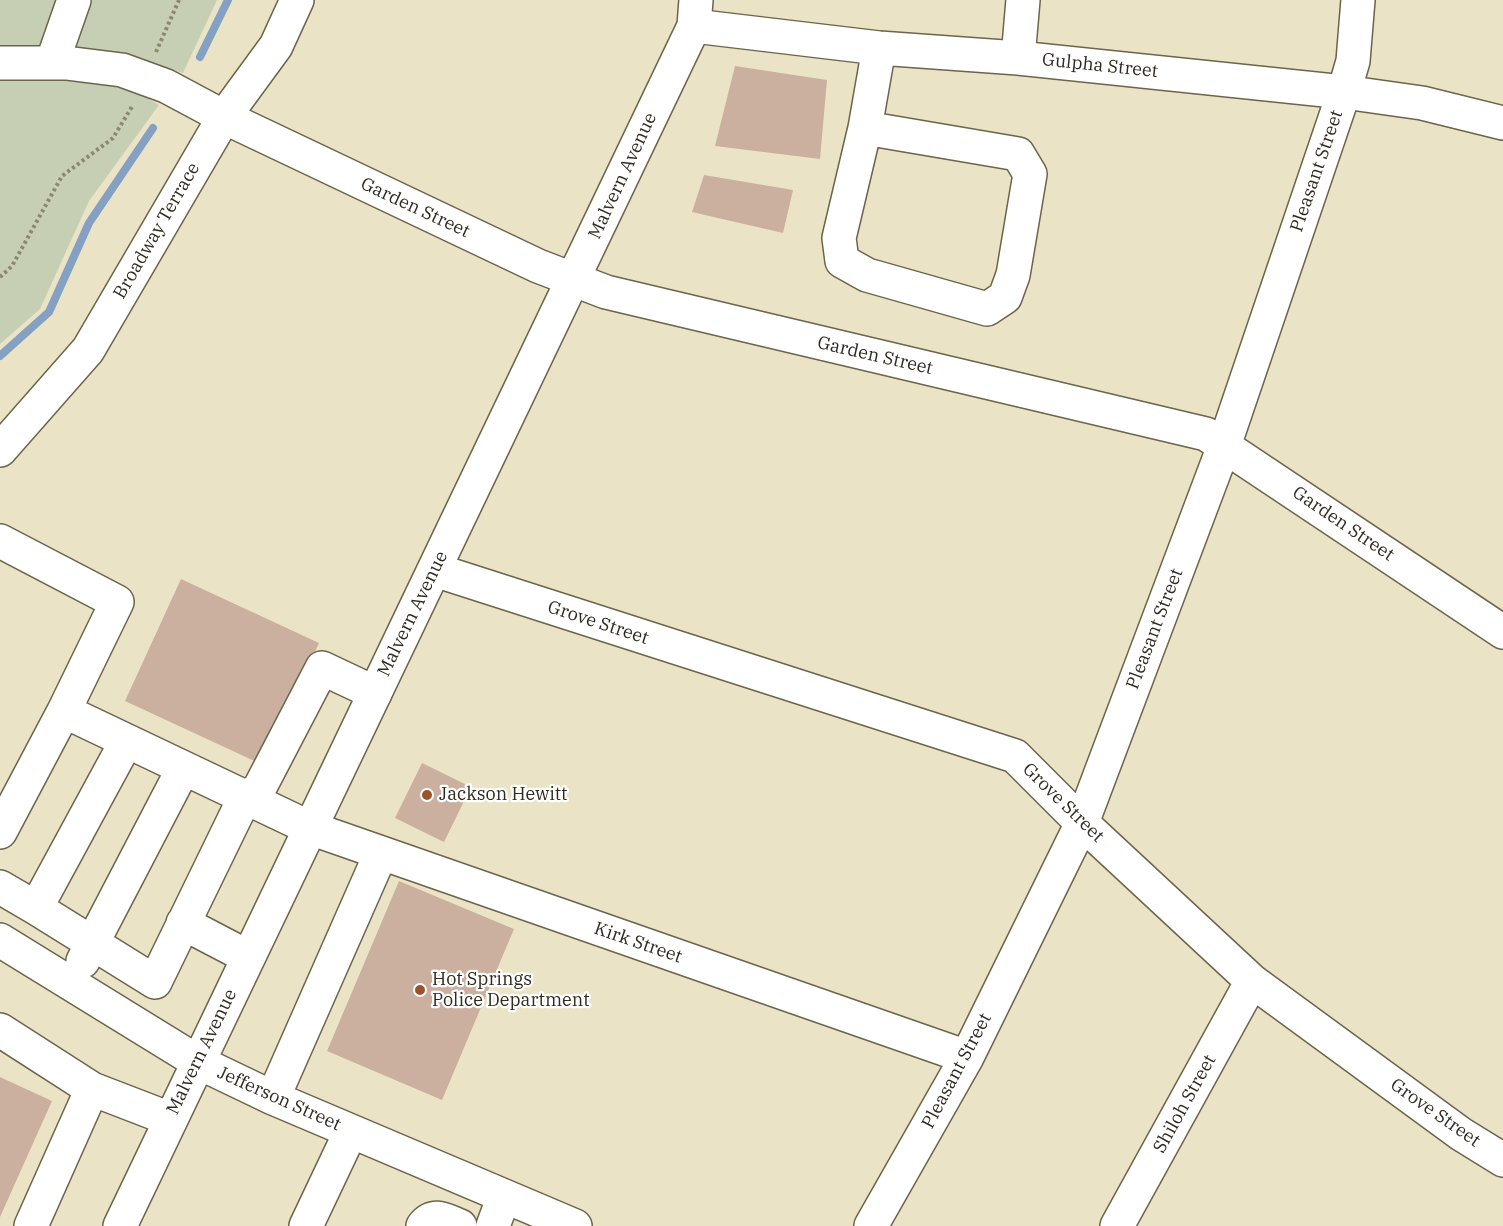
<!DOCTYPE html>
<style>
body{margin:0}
canvas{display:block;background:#ebe3c6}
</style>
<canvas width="1503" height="1226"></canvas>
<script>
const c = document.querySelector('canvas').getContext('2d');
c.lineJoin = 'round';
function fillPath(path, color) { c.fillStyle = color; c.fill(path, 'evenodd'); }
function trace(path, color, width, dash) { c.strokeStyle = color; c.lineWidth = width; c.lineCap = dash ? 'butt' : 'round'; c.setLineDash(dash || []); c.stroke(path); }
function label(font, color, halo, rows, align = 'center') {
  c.font = font + ' "IBM Plex Serif",serif'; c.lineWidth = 4.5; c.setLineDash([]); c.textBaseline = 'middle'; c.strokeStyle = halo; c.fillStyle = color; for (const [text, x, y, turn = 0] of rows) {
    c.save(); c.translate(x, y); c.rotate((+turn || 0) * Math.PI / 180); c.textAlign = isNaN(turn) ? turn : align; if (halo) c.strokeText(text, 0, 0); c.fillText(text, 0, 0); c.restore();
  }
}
const green = new Path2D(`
 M0,0H217L183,73L109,52L0,51Z
 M0,75L115,80L159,105L89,201L40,309L0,344Z`);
const stream = new Path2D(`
 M200,57L228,0
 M0,356L49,312L89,223L153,128`);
const building = new Path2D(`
 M735,66L827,80L820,159L715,146Z
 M704,175L793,190L783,233L692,212Z
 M181,579L319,643L263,765L125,701Z
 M422,763L471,787L444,842L395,818Z
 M399,881L514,929L442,1100L327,1051Z
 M0,1077L52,1101L0,1217Z`);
const path = new Path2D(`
 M156,52L179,0
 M0,277L12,266L62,176L113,138L133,105`);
const minor = new Path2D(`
 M694,26L879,48L1018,58L1344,92L1422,103L1503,123
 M1018,58L1023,0
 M0,63H66L122,70L166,86L224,117L538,266L606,292L1206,434L1503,632
 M52,63L74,0
 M865,128L1018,154L1030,174L1013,275L1005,297L987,309L867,275L842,261L839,238L865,128L879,48
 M0,450L88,350L224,117L276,46L297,0
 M0,541L117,602L64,711L310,828L967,1057
 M435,570L1015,756L1082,823L1252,981L1461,1134L1503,1160
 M126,742L36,908L155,982L244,799L259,789L322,668L375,693
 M0,832L64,711
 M0,887L36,908
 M183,923L248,957
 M0,940L198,1062L273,1098L575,1226
 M83,961L183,769
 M0,1030L92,1089L170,1119
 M273,1098L381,853
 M31,1226L92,1089
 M306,1226L351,1131
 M423,1226C434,1212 445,1220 460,1226
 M493,1226L504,1196
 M871,1226L967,1057L1082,823L1224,446L1344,92L1353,61L1358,0
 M1117,1226L1252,981`);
const major = new Path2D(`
 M120,1226L694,26L696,0`);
const markers = [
 [427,795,6,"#9a542c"],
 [420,990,6,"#9a542c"]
];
const streetNames = [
 ["Gulpha Street",1100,66,6],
 ["Pleasant Street",1317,171,-71],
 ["Malvern Avenue",623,176,-65],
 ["Garden Street",415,208,25],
 ["Broadway Terrace",157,231,-60],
 ["Garden Street",875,356,13],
 ["Garden Street",1343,524,34],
 ["Malvern Avenue",413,614,-64],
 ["Grove Street",598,623,18],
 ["Pleasant Street",1155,629,-69],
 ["Grove Street",1063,803,44],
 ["Kirk Street",638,943,19],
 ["Malvern Avenue",202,1052,-64],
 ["Pleasant Street",957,1071,-62],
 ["Jefferson Street",279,1099,24],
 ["Shiloh Street",1185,1104,-61],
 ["Grove Street",1435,1113,35]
];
const poiNames = [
 ["Jackson Hewitt",439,795],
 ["Hot Springs",432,980],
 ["Police Department",432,1001]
];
fillPath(green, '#c6cfb4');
trace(stream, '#84a0c2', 8);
fillPath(building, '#cbb0a0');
trace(minor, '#6c644b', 36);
trace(major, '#6c644b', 36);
trace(path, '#8c8673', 4, [3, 3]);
trace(minor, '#fff', 33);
trace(major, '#fff', 33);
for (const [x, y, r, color] of markers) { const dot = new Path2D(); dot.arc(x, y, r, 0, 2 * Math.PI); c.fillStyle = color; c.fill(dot); trace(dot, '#fff', 2); }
label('18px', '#2f2b21', '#fff', streetNames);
label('18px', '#2f2b21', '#fff', poiNames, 'left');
</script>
